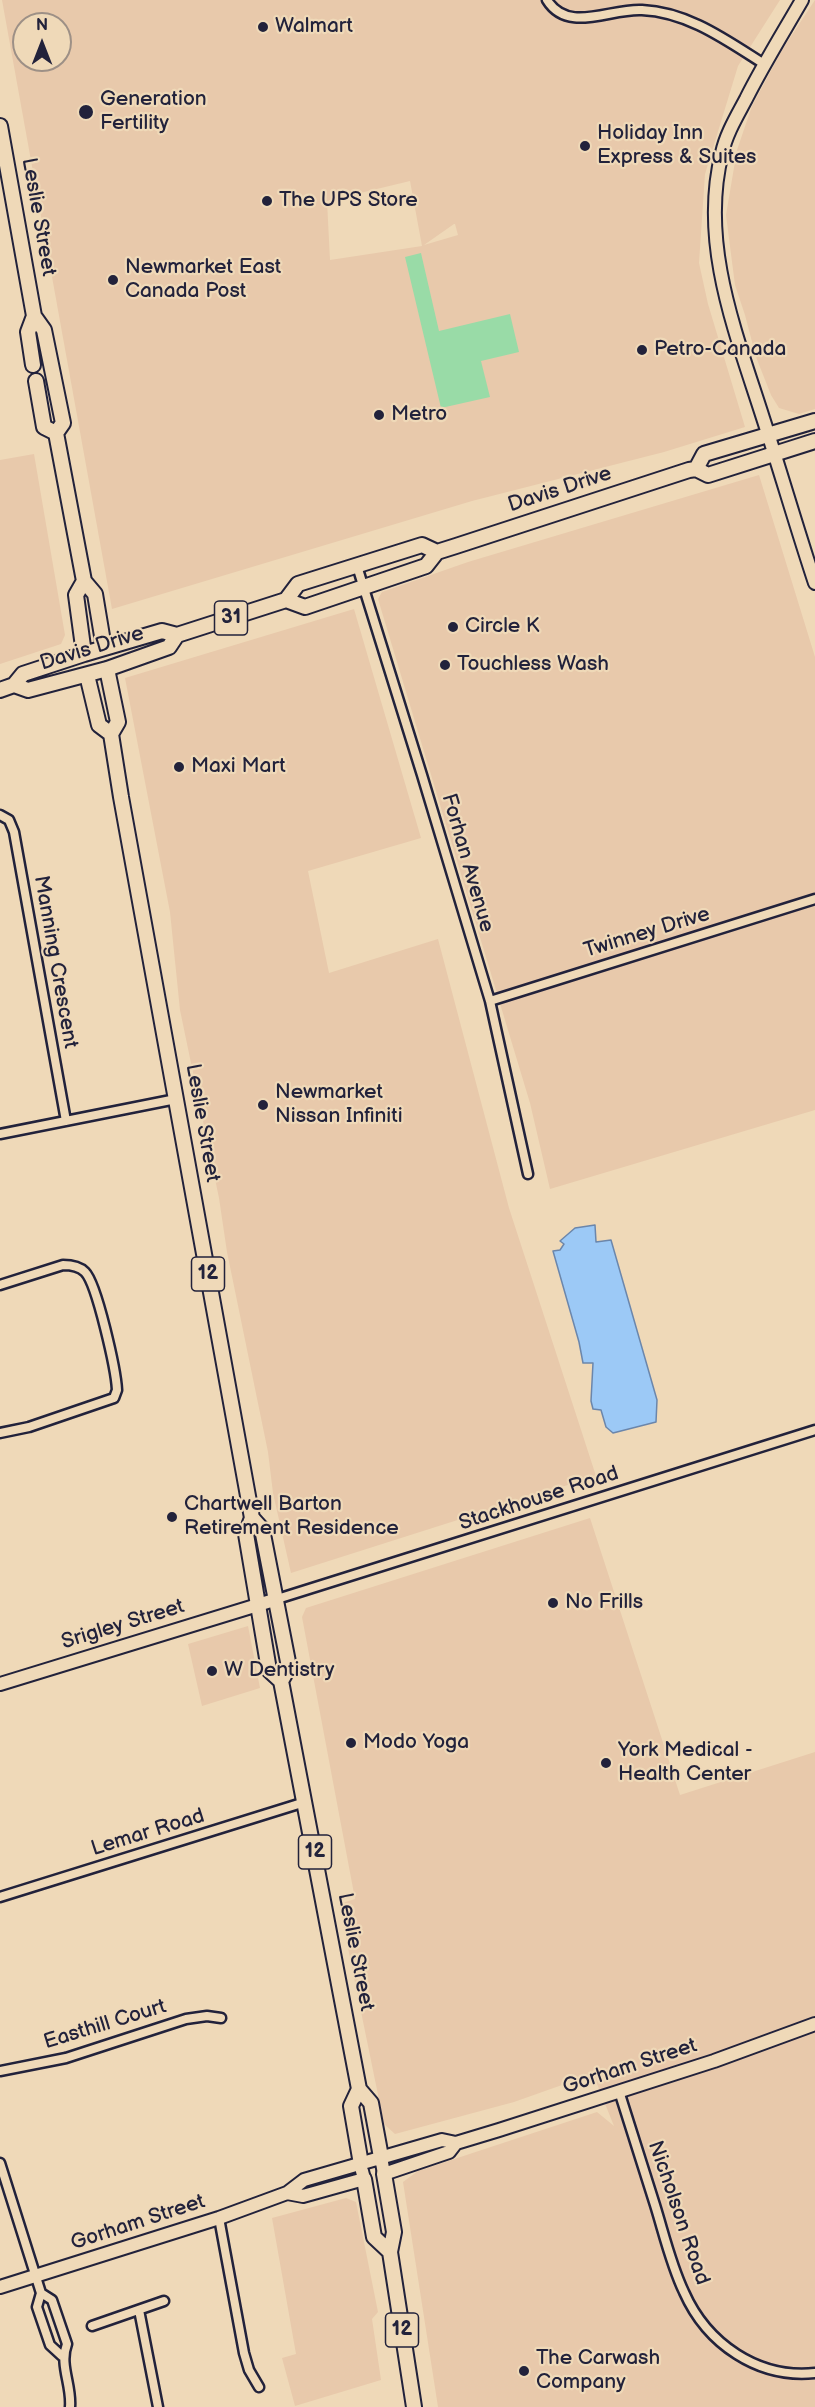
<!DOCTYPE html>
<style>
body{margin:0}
#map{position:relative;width:815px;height:2407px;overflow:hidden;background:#efd9b8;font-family:"Balsamiq Sans",sans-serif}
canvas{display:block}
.north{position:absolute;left:12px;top:12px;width:60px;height:60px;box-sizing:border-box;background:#efd9b8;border:2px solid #9d9086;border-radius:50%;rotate:0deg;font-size:16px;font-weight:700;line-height:24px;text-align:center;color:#22223b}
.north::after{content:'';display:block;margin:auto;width:21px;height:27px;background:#22223b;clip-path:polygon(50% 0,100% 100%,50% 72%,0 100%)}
</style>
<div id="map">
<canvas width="815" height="2407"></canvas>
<div class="north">N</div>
</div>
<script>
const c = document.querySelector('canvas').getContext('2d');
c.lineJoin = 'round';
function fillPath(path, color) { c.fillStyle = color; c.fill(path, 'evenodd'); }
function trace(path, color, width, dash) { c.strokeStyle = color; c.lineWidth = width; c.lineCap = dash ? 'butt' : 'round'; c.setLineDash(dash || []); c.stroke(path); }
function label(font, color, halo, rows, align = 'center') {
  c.font = font + ' "Balsamiq Sans",sans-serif'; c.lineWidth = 4.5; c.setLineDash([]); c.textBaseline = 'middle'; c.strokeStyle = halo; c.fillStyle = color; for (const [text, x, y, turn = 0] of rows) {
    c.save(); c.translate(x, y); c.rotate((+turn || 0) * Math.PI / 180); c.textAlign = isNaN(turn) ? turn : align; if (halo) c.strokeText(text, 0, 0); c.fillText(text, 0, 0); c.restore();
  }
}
const built = new Path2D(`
 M2,0H780L738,66L705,174L699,263L708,304L745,427L664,452L472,501L112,609ZM24,24H60V60H24ZM410,181L422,246L330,260L327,201ZM455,224L458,235L424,245L454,224Z
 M815,0V409L799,414L779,408L771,395L756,357L745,315L735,285L726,215L737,150L752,106L782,50Z
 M34,454L65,635L61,644L0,664V460Z
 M759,475L815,657V1110L550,1189L530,1103L378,599L382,592L468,562Z
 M354,609L421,838L308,871L329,973L438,939L509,1208L596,1476L291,1573L273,1493L268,1452L227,1252L219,1198L180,1010L170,912L125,678Z
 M590,1518L680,1795L815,1752V2407H438L403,2182L418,2171L597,2112L614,2126L593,2074L514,2102L395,2134L384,2124L339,1904L355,1899L302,1617L306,1608Z
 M248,1626L260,1688L202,1706L188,1644Z
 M346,2198L356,2202L378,2312L372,2319L381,2380L295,2406L282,2358L296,2354L272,2218Z`);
const green = new Path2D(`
 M421,253L439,331L510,314L519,352L481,361L490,397L441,408L405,257Z`);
const water = new Path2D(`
 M595,1225L596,1242L611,1240L657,1400L656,1422L613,1433L606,1427L601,1410L593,1409L591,1401L593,1363H583L579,1342L553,1251L560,1250L564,1244L560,1241L575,1228Z`);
const street = new Path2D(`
 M547,0C568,34 610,8 642,10C688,12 726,40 764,64
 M357,566L422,775L490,1001L528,1174
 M0,815L9,820L14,832L66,1121
 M490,1001L815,899
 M0,1134L176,1099
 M0,1285L63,1265C71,1265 79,1266 85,1272C97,1284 116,1370 117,1390L114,1398L29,1427L0,1433
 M274,1600L815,1430
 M0,1897L305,1802
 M0,2071L66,2058L186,2019L207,2016L221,2018
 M619,2091C631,2129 643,2167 655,2205C664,2234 671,2265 684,2292C707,2344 758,2379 815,2373
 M0,2163L41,2293L37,2307L50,2345L62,2356
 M219,2218L244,2353L249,2370L259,2387
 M41,2293L52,2300L67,2344C59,2365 72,2385 70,2407
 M139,2310L158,2407
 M92,2326L164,2301`);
const secondary = new Path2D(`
 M802,0C783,33 763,65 746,99C737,116 726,134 722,153C699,243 736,333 763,418C781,473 797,529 815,583
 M0,1684L274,1600
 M381,2157L384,2174L449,2152L456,2143
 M287,2193L303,2196L364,2179L362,2171
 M0,2287L219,2218L287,2193L304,2180L442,2140L456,2143L499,2130L714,2061L815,2024`);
const primary = new Path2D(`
 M0,126L34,316L44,330L63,423L56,433L84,581L95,594L104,648
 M33,365L28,332L34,316
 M36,381L44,427L56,433
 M696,469L704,454L815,421
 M84,581L76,595L84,654
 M286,600L305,607L426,566L437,552L456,546L689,470L696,469L708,475L815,441
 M107,669L118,722L111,734L121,797L252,1518L246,1534L269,1670L281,1681L359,2089L371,2103L381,2157
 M87,675L99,725L111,734
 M14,685L23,674L84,654L162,631L177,635L286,600L298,584L422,545L437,552
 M0,690L14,685L28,690L107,669L169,647L177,635
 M252,1518L262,1529L289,1667L281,1681
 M359,2089L351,2106L361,2164
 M384,2174L394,2232L390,2252L414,2407
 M364,2179L374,2237L390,2252`);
const markers = [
 [263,27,6,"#22223b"],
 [86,112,8,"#22223b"],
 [585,146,6,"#22223b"],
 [267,201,6,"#22223b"],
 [113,280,6,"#22223b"],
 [642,350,6,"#22223b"],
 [379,415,6,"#22223b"],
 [453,627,6,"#22223b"],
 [445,665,6,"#22223b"],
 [179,767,6,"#22223b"],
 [263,1105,6,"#22223b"],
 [172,1517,6,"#22223b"],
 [553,1603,6,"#22223b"],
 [212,1671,6,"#22223b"],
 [351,1743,6,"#22223b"],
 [606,1763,6,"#22223b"],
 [524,2371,6,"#22223b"]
];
const shields = [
 [231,618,33],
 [208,1274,33],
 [315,1852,33],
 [402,2330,33]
];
const shieldNames = [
 ["31",231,618],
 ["12",208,1274],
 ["12",315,1852],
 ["12",402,2330]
];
const poiNames = [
 ["Walmart",275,27],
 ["Generation",100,100],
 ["Fertility",100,124],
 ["Holiday Inn",597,134],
 ["Express & Suites",597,158],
 ["The UPS Store",279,201],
 ["Newmarket East",125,268],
 ["Canada Post",125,292],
 ["Petro-Canada",654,350],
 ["Metro",391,415],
 ["Circle K",465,627],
 ["Touchless Wash",457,665],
 ["Maxi Mart",191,767],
 ["Newmarket",275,1093],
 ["Nissan Infiniti",275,1117],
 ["Chartwell Barton",184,1505],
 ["Retirement Residence",184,1529],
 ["No Frills",565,1603],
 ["W Dentistry",224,1671],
 ["Modo Yoga",363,1743],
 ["York Medical -",618,1751],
 ["Health Center",618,1775],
 ["The Carwash",536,2359],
 ["Company",536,2383]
];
const streetNames = [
 ["Leslie Street",38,217,80],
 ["Davis Drive",560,490,-18],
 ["Davis Drive",92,649,-17],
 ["Forhan Avenue",467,863,74],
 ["Twinney Drive",647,933,-17],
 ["Manning Crescent",55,962,80],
 ["Leslie Street",202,1123,80],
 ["Stackhouse Road",539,1499,-18],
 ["Srigley Street",123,1625,-17],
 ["Lemar Road",148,1833,-17],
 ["Leslie Street",355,1952,79],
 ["Easthill Court",105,2025,-17],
 ["Gorham Street",630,2067,-18],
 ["Nicholson Road",678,2213,71],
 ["Gorham Street",138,2223,-18]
];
fillPath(built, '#e8c9ab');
fillPath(green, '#99dba7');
fillPath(water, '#9cc9f6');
trace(water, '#6b86ab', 1.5);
trace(street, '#22223b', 13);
trace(secondary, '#22223b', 16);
trace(primary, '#22223b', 18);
trace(street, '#efd9b8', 8);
trace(secondary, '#efd9b8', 12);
trace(primary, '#efd9b8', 14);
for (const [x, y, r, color] of markers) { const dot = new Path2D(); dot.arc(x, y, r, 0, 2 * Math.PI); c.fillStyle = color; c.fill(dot); trace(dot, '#efd9b8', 2); }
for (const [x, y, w] of shields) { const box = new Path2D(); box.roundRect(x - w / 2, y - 17, w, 34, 4.5); c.fillStyle = '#efd9b8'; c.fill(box); trace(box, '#22223b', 1.5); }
label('bold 20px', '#22223b', null, shieldNames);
label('21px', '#22223b', '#efd9b8', poiNames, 'left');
label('21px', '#22223b', '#efd9b8', streetNames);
</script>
